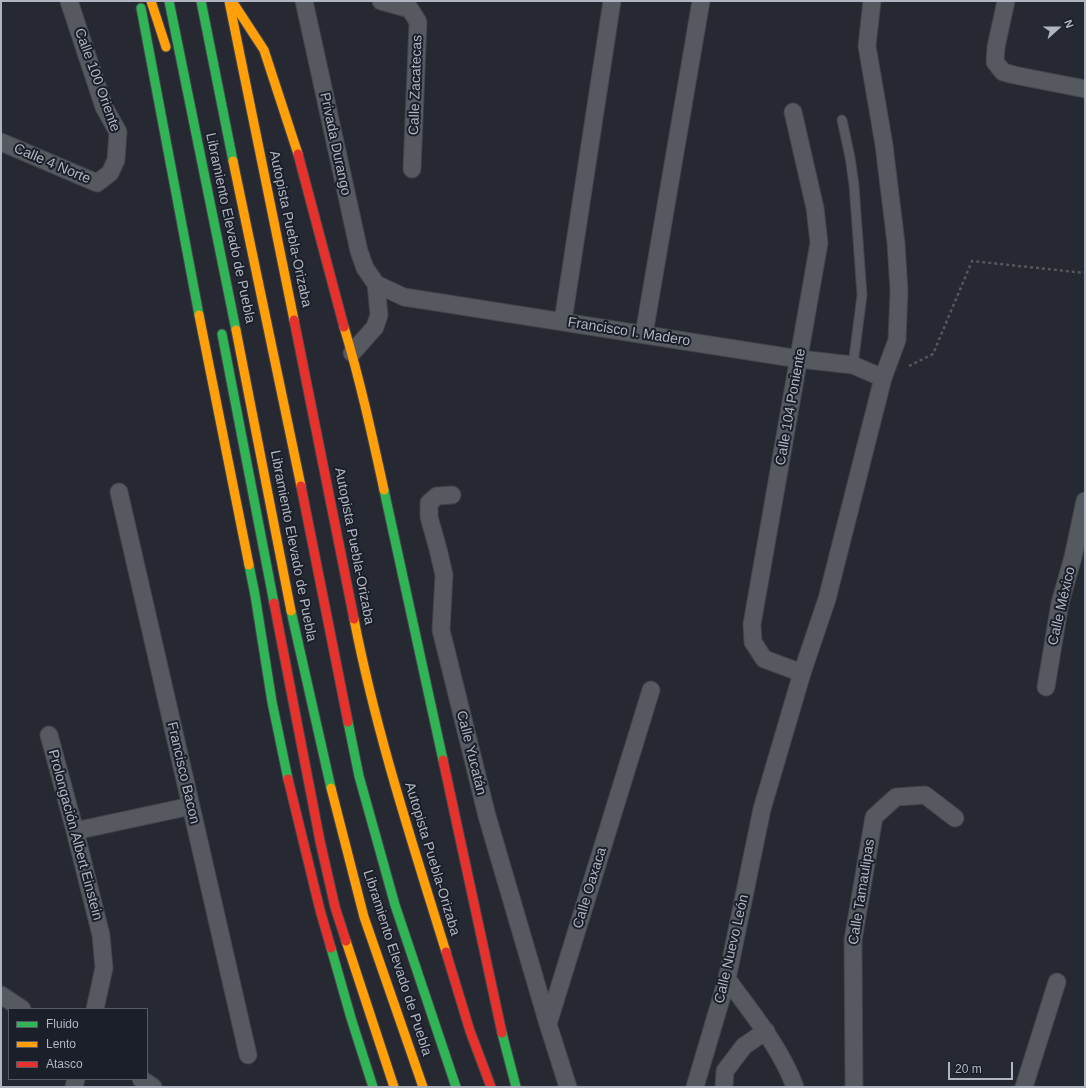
<!DOCTYPE html>
<meta charset="utf-8">
<style>
body{margin:0}
#map{position:relative;width:1086px;height:1088px;overflow:hidden;background:#262931;font-family:Helvetica,sans-serif}
canvas{display:block}
.frame{position:absolute;inset:0;border:2px solid #b0b5c2;pointer-events:none}
.legend{position:absolute;left:8px;top:1008px;width:140px;height:72px;box-sizing:border-box;background:#1b1f2a;border:1px solid #575b67;margin:0;padding:5px 7px;list-style:none;font-size:12px;color:#b0b5c2}
.legend li{display:flex;align-items:center;gap:8px;height:20px}
.legend b{width:20px;border:1px solid #575b67}
.north{position:absolute;left:1038px;top:8px;width:40px;height:40px;-webkit-text-stroke:3px #1b1f2a;paint-order:stroke;rotate:69deg;font-size:11px;font-weight:700;line-height:16px;text-align:center;color:#b0b5c2}
.north::after{content:'';display:block;margin:auto;width:14px;height:18px;background:#b0b5c2;clip-path:polygon(50% 0,100% 100%,50% 72%,0 100%)}
.scale{position:absolute;left:948px;top:1062px;width:65px;height:18px;box-sizing:border-box;border:2px solid #b0b5c2;border-top:0;padding-left:5px;font-size:12px;line-height:14px;white-space:nowrap;color:#b0b5c2;-webkit-text-stroke:3px #1b1f2a;paint-order:stroke}
</style>
<div id="map">
<canvas width="1086" height="1088"></canvas>
<div class="frame"></div>
<ul class="legend">
<li><b style="height:5px;background:#30b455"></b>Fluido</li>
<li><b style="height:5px;background:#ff9f0a"></b>Lento</li>
<li><b style="height:5px;background:#e5322d"></b>Atasco</li>
</ul>
<div class="north">N</div>
<div class="scale">20 m</div>
</div>
<script>
const c = document.querySelector('canvas').getContext('2d');
c.lineJoin = 'round';
function trace(path, color, width, dash) { c.strokeStyle = color; c.lineWidth = width; c.lineCap = dash ? 'butt' : 'round'; c.setLineDash(dash || []); c.stroke(path); }
function label(font, color, halo, rows, align = 'center') {
  c.font = font + ' Helvetica,sans-serif'; c.lineWidth = 4; c.setLineDash([]); c.textBaseline = 'middle'; c.strokeStyle = halo; c.fillStyle = color; for (const [text, x, y, turn = 0] of rows) {
    c.save(); c.translate(x, y); c.rotate((+turn || 0) * Math.PI / 180); c.textAlign = isNaN(turn) ? turn : align; if (halo) c.strokeText(text, 0, 0); c.fillText(text, 0, 0); c.restore();
  }
}
const path = new Path2D(`
 M909,366L933,354L972,261L1085,273`);
const lane = new Path2D(`
 M842,120L850,157L854,185L862,295L853,365`);
const street = new Path2D(`
 M304,1L359,251L365,268L376,284L379,315L375,327L352,353
 M381,1L410,9L418,22L412,169
 M1006,1L996,47L995,62L1003,72L1014,75L1085,89
 M793,112L815,208L819,243L752,624L753,642L764,659L802,673
 M1,142L97,183L110,173L116,160L118,132L104,107L69,1
 M376,284L404,297L799,359L853,365L883,378
 M563,321L612,1
 M644,334L701,1
 M119,492L248,1055
 M452,495L437,496L429,503V517L438,549L444,575L441,630L487,816L548,1024L568,1087
 M1046,687L1060,603L1073,557L1085,501
 M49,735L75,831L101,935L104,968L95,1009
 M75,831L191,806
 M727,979C751,1012 781,1048 795,1087
 M1,995L22,1009
 M548,1024L651,690
 M141,1079L153,1087
 M74,1087L76,1079
 M695,1087L727,979L762,809L802,673L827,599L883,378L897,340L899,291L896,243L884,145L867,46L872,1
 M724,1087L725,1071L744,1046L766,1031
 M854,1087L853,940L874,817L896,797L925,795L955,818
 M1024,1087L1057,982`);
const fast = new Path2D(`
 M169,1L236,330
 M201,1L233,161
 M141,8L199,315
 M222,334L274,603
 M384,490L443,760
 M249,565L255,595L272,702L288,779
 M291,611L331,788
 M348,722L359,776L395,905L456,1087
 M331,948L351,1018L373,1087
 M502,1033L516,1087`);
const slow = new Path2D(`
 M151,1L166,47
 M229,1L294,320
 M232,1L264,50L298,154
 M233,161L301,486
 M199,315L249,565
 M344,327C360,380 372,435 384,490
 M236,330L291,611
 M354,619C376,732 412,842 446,952
 M331,788L364,917L423,1087
 M346,941L394,1087`);
const jam = new Path2D(`
 M298,154L344,327
 M294,320L354,619
 M301,486L348,722
 M274,603L320,841L335,907L346,941
 M443,760L502,1033
 M288,779L320,910L331,948
 M446,952L470,1031L491,1087`);
const streetNames = [
 ["Calle 100 Oriente",97,80,70],
 ["Calle Zacatecas",416,85,-88],
 ["Privada Durango",335,144,78],
 ["Calle 4 Norte",52,164,23],
 ["Libramiento Elevado de Puebla",230,228,78],
 ["Autopista Puebla-Orizaba",290,229,78],
 ["Francisco I. Madero",629,332,9],
 ["Calle 104 Poniente",791,407,-80],
 ["Libramiento Elevado de Puebla",293,546,79],
 ["Autopista Puebla-Orizaba",354,546,79],
 ["Calle México",1062,606,-77],
 ["Calle Yucatán",471,753,76],
 ["Francisco Bacon",183,773,77],
 ["Prolongación Albert Einstein",75,835,75],
 ["Autopista Puebla-Orizaba",432,859,73],
 ["Calle Oaxaca",590,888,-73],
 ["Calle Tamaulipas",862,892,-81],
 ["Calle Nuevo León",732,949,-77],
 ["Libramiento Elevado de Puebla",397,963,72]
];
trace(lane, '#42444a', 11);
trace(street, '#42444a', 19);
trace(fast, '#44464e', 11);
trace(slow, '#44464e', 11);
trace(jam, '#44464e', 11);
trace(path, '#55575d', 2.5, [3, 3]);
trace(lane, '#565960', 9);
trace(street, '#565960', 17);
trace(fast, '#30b455', 9);
trace(slow, '#ff9f0a', 9);
trace(jam, '#e5322d', 9);
label('14px', '#b0b5c2', '#1b1f2a', streetNames);
</script>
